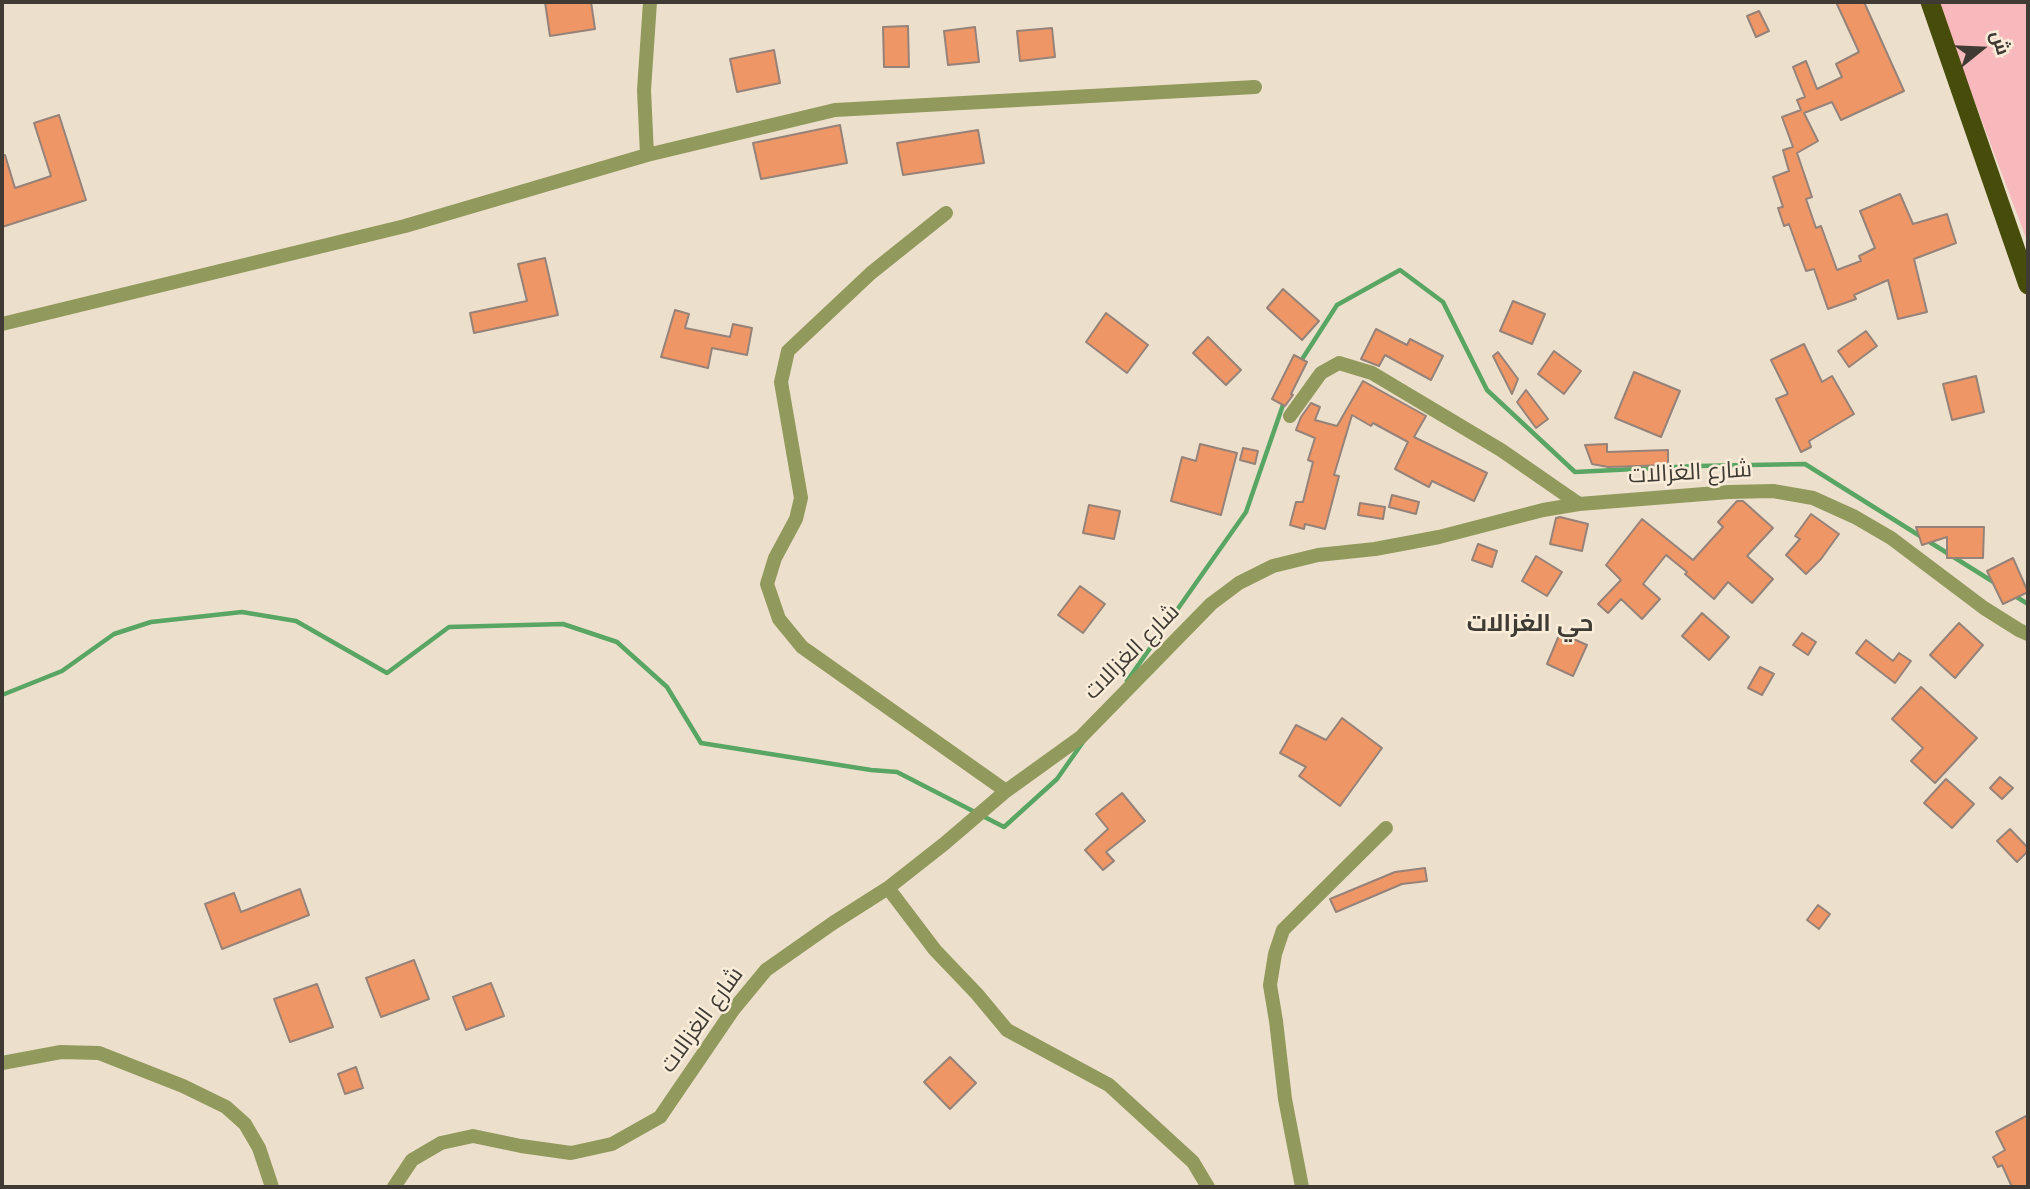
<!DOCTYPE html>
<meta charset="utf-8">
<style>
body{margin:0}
#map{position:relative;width:2030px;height:1189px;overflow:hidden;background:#ece0cc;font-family:"Open Sans",Cairo,sans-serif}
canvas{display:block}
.frame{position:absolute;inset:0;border:4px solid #3f3a33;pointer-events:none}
.north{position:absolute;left:1946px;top:14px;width:70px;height:70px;-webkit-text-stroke:5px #f9edd9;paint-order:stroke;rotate:72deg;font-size:19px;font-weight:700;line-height:28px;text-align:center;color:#3f3a33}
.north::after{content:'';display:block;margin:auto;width:24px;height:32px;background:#3f3a33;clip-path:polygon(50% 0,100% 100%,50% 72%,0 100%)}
</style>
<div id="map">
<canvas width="2030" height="1189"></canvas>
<div class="frame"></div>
<div class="north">ش</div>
</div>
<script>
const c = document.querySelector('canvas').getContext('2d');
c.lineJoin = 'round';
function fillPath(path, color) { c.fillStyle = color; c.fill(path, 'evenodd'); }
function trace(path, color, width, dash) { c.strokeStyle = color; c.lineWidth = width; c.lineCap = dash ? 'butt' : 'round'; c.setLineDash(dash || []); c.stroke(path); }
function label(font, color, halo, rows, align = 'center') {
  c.font = font + ' "Open Sans",Cairo,sans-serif'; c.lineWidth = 5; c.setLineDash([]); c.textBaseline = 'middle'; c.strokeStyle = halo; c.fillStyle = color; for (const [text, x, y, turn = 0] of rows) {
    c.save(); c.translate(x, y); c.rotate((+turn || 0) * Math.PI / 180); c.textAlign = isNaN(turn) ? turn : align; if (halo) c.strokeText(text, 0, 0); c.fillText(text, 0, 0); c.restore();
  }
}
const green = new Path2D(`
 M1937,2H2028V243Z`);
const stream = new Path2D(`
 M1299,364L1337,305L1400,270L1443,302L1487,390L1575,472L1696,466L1805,464L1995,583
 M2015,596L2028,604
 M1127,681L1246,512L1284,402
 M2,695L62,671L114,634L151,622L242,612L296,621L387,673L449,627L563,624L617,642L667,687L701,743L871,770L897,772L1004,827L1057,779L1083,742`);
const building = new Path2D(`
 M545,2H591L595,29L550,36Z
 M1836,2H1864L1904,91L1841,120L1832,102L1804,113L1818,141L1797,153L1812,197L1806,199L1816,228L1821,226L1837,270L1861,261L1859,256L1875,248L1860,211L1900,194L1913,224L1947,214L1956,243L1914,259L1927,312L1898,319L1888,280L1854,295L1856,299L1828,309L1814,269L1806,271L1789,224L1784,226L1778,208L1783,207L1773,177L1789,171L1783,150L1793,147L1782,117L1801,110L1797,100L1805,97L1793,67L1806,61L1817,89L1842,77L1836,64L1859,52Z
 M1759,11L1769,31L1756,37L1747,16Z
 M908,26L909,67H884L883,27Z
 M975,27L979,62L948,65L944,31Z
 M1052,28L1055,57L1020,61L1017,31Z
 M774,50L780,83L737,92L730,59Z
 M59,115L86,200L2,227V155H5L15,188L51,176L34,123Z
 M840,125L847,163L761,179L753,143Z
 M978,130L984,163L903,175L897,143Z
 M545,258L558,315L474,333L470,313L527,301L518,264Z
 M1283,289L1319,321L1302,340L1267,308Z
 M1513,301L1545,314L1532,344L1500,331Z
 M675,310L689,314L685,328L730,337L733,324L752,328L747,355L712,348L708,368L661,357Z
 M1106,313L1148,345L1127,373L1086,342Z
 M1376,329L1407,345L1410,339L1443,356L1431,380L1385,355L1379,366L1361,359Z
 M1866,331L1877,346L1849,367L1838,351Z
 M1208,337L1241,370L1226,385L1193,353Z
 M1804,344L1822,382L1832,376L1854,414L1809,441L1811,447L1801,452L1776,399L1788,394L1771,360Z
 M1554,351L1581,371L1564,394L1538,374Z
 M1498,352L1518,379L1512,394L1493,356Z
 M1294,355L1307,362L1291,394L1293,395L1285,406L1272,399Z
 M1634,372L1680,391L1661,437L1615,418Z
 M1976,376L1984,412L1952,420L1943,384Z
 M1363,381L1426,416L1414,437L1487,473L1474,501L1432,481L1429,487L1395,469L1408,442L1373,423L1371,426L1352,415L1334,475L1339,476L1325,529L1305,524L1304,529L1290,525L1296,502H1303L1313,462L1308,460L1315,438L1296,430L1301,417L1311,403L1320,407L1315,420L1337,426Z
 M1526,390L1548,419L1536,428L1517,402Z
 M1200,444L1237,453L1221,515L1171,501L1182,457L1196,461Z
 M1607,444V452L1668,450V465L1608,467L1592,464L1585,445Z
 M1243,448L1258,451L1255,464L1240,460Z
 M1392,495L1419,502L1416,514L1389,507Z
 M1737,501H1743L1773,528L1747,556L1773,579L1752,603L1728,582L1714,599L1685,574L1687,572L1666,555L1643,584L1660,599L1642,619L1621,599L1608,613L1598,604L1621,580L1606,565L1642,519L1693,560L1723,527L1718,522Z
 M1360,503L1385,507L1383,519L1358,515Z
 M1089,505L1120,511L1114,539L1083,533Z
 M1811,514L1839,534L1821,559L1806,574L1786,555L1800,539L1795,536Z
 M1560,517L1588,524L1582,551L1550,544L1556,518Z
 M1916,527H1984L1983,558H1947V537L1922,545Z
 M1478,544L1497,551L1492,567L1472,560Z
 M1536,556L1562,572L1547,596L1522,581Z
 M2013,558L2028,592L2003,604L1987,571Z
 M1080,586L1105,604L1083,633L1058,615Z
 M1702,613L1729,637L1709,660L1682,636Z
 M1959,623L1983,645L1955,678L1930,655Z
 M1560,633L1587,645L1573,676L1547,664Z
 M1802,633L1816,642L1808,655L1793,645Z
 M1866,640L1893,661L1899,653L1911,661L1895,683L1856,653Z
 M1760,667L1774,674L1762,695L1748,688Z
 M1921,687L1977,738L1935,783L1911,761L1923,748L1892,719Z
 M1342,718L1382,748L1340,806L1299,776L1306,767L1280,753L1296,725L1326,740Z
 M2000,777L2013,788L2002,799L1990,788Z
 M1946,779L1974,804L1952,828L1924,803Z
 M1122,793L1145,821L1106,852L1114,861L1103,870L1085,850L1108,829L1096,814Z
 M2010,829L2028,848V851L2017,862L1997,841Z
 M1425,868L1427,881L1402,884L1336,912L1330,899L1395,872Z
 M300,889L309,915L222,949L205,904L234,893L241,912Z
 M1818,905L1830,914L1819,929L1807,920Z
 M414,960L429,999L381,1017L366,978Z
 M491,983L504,1016L466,1030L453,997Z
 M317,984L333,1027L290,1042L274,999Z
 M950,1057L976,1083L950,1109L924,1082Z
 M356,1067L363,1088L345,1094L338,1074Z
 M2028,1115V1187H2012L2002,1165L1998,1167L1993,1157L2005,1150L1996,1132Z`);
const minor = new Path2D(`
 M647,155L644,90L650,2
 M946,213L871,273L788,351L781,382L801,498L796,519L775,558L767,584L779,619L802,647L1006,791
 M2,324L405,226L647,155L835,110L1255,87
 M1290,416L1321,373L1339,363L1372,373L1501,450L1579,504
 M888,888L935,950L977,994L1007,1030L1109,1085L1193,1162L1208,1187
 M2,1063L61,1052L99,1053L183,1086L226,1107L245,1124L259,1148L272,1187
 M394,1187L412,1160L441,1143L473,1136L521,1146L571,1153L612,1144L660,1117L733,1010L766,970L833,923L888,888L944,844L1006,791L1081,737L1211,604L1239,583L1273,566L1318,555L1375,549L1439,537L1543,510L1579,504L1729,492L1773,491L1813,498L1855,517L1891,538L1984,608L2019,630L2028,634
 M1302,1187L1285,1099L1276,1021L1270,985L1275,954L1283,930L1386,828`);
const trunk = new Path2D(`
 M1930,2L2028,285`);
const streetNames = [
 ["شارع الغزالات",1690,473,-3],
 ["شارع الغزالات",1132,652,-45],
 ["شارع الغزالات",702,1020,-54]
];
const neighbourhoodNames = [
 ["حي الغزالات",1530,624]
];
fillPath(green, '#f7b9bb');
trace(stream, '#59a563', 4.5);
fillPath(building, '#ee9666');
trace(building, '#968278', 2);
trace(minor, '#92995c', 14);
trace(trunk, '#474c0a', 19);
label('23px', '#3f3a33', '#f9edd9', streetNames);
label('bold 24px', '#3f3a33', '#f9edd9', neighbourhoodNames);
</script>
